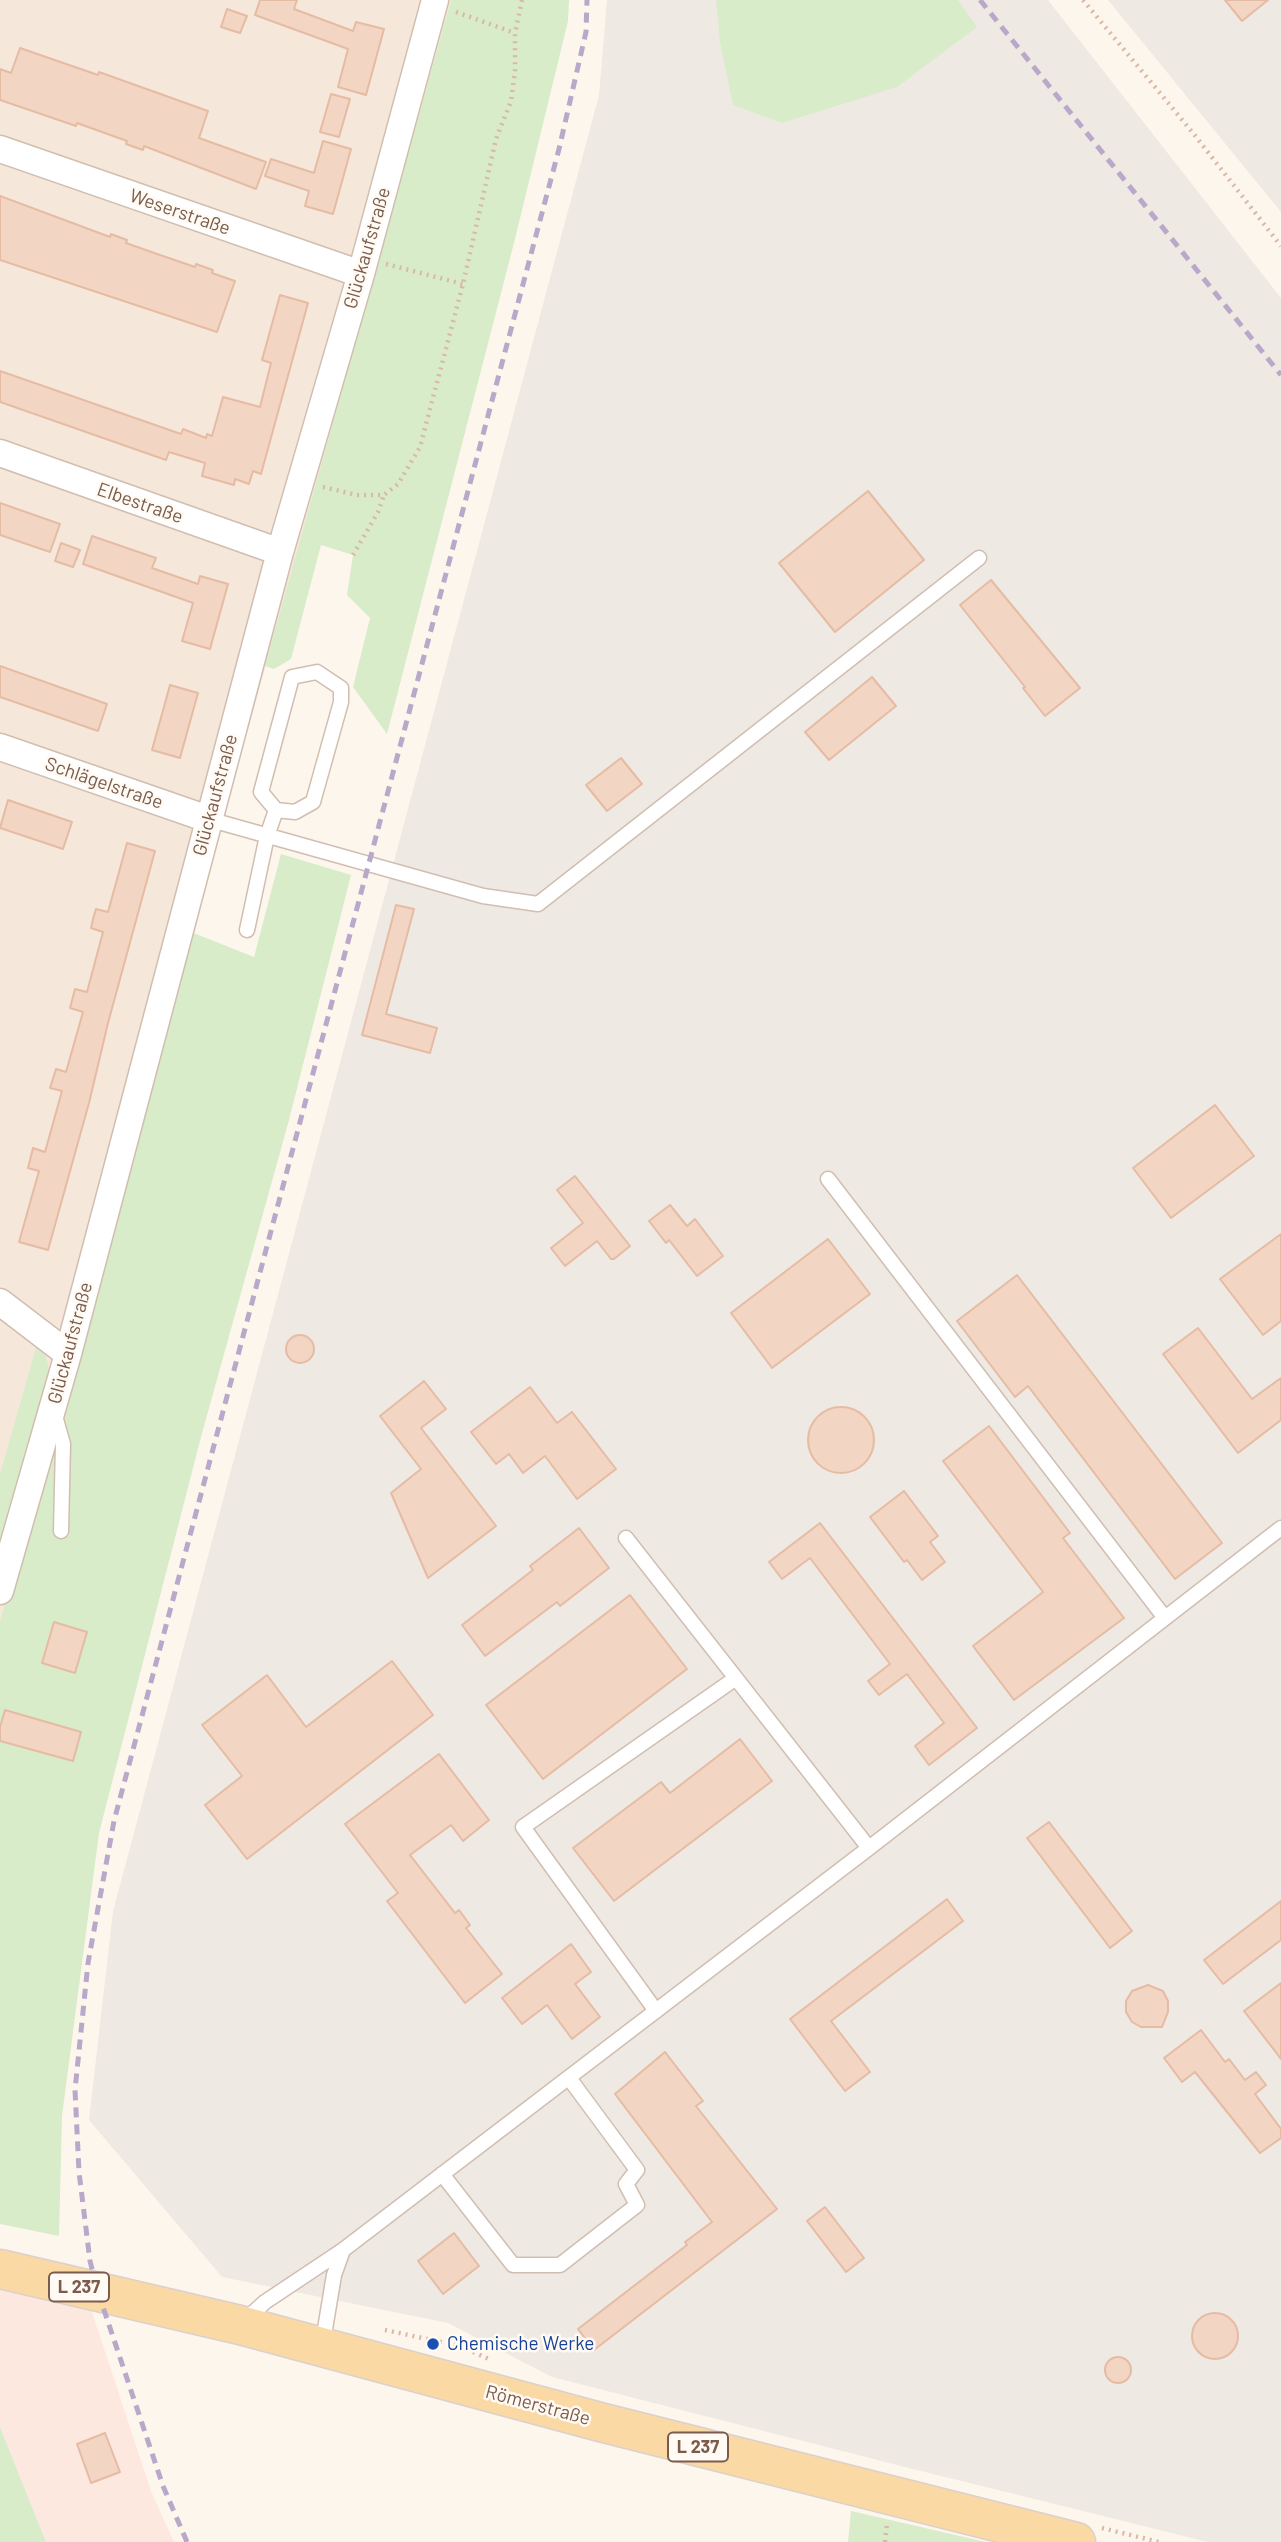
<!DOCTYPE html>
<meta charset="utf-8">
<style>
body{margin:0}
canvas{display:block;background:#fdf6ec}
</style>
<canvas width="1281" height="2542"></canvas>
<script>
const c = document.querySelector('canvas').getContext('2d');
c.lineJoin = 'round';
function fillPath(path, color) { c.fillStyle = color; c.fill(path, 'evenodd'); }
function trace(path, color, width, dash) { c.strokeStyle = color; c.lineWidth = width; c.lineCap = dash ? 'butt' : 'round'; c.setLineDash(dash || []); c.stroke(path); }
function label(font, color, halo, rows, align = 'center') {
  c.font = font + ' Barlow,sans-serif'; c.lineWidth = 5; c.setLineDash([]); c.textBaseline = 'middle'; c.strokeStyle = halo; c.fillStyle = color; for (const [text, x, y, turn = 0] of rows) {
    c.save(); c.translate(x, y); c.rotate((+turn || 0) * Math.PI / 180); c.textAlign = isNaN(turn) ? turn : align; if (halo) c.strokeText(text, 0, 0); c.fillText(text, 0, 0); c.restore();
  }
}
const residential = new Path2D(`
 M0,0H451L0,1621Z`);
const commercial = new Path2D(`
 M0,2282L89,2303L151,2491L174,2542H46L0,2427Z`);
const industrial = new Path2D(`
 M607,0H1048L1281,298V2542H1208L905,2467L552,2377L448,2323L222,2277L89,2120L113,1911L599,95Z
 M1108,0H1281V212Z`);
const green = new Path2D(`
 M451,0H569L568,21L515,239L387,734L353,687L370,618L347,595L353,555L321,545L291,659L274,669L265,666Z
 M716,0H958L977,27L897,87L782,123L733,105L720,42Z
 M281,854L351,875L289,1120L201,1437L99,1833L62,2116L59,2236L0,2224V1621L191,932L254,957Z
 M36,1348L42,1349C48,1359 49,1367 49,1379L0,1554V1474Z
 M0,2427L46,2542H0Z
 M851,2511L986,2542H848Z`);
const building = new Path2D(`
 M260,0H297L294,9L353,31L356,22L384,29L366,95L338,87L348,49L255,15Z
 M1225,0H1268L1242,21Z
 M227,9L247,16L240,33L221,27Z
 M20,48L98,75L99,72L208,111L199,138L266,162L256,189L144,146L143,150L126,144L127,141L77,123L76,126L0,100V69L11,73Z
 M331,94L350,99L339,137L320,132Z
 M323,141L351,149L333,214L305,206L309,191L265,176L271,159L314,173Z
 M0,196L110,237L111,234L127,240L126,243L160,255L195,267L196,264L213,270L212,273L235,281L217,332L0,260Z
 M280,295L308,303L261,474L253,471L249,484L235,479L234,485L202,476L205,463L169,452L166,460L0,402V371L181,434L183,429L206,438L207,434L212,436L223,397L260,407L271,363L262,360Z
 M868,491L924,560L835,632L779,563Z
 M0,503L60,524L50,552L0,535Z
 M92,536L156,558L152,568L198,584L200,576L228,584L210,649L182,641L193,603L83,564Z
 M61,543L80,550L73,567L55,561Z
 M991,580L1080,688L1045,716L1023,688L1025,687L960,605Z
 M0,666L107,704L98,731L0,697Z
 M872,677L896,706L829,760L805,732Z
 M170,685L198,693L180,758L152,750Z
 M621,758L642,784L607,811L586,785Z
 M8,800L72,822L63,849L0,828Z
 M127,843L155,851L108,1023L89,1103L48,1250L19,1242L39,1171L28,1168L33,1148L45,1152L62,1091L50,1088L56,1069L66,1072L83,1012L70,1008L75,989L87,992L103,932L91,928L93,919L96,909L108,912Z
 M396,905L414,909L386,1014L437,1028L430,1053L362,1035Z
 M1215,1105L1254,1156L1171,1218L1133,1168Z
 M575,1176L630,1246L614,1259H611L597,1241L565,1266L551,1248L583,1223L557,1190Z
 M670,1205L687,1226L695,1219L723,1256L697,1276L669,1240L666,1243L649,1221Z
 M1281,1234V1321L1263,1335L1220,1279Z
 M828,1239L870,1294L772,1368L731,1313Z
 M1017,1275L1222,1543L1175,1579L1028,1386L1015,1397L957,1321Z
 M1198,1328L1252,1399L1281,1378V1420L1238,1453L1163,1354Z
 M286 1349a14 14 0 1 1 28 0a14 14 0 1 1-28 0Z
 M424,1381L446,1409L421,1428L496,1526L428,1578L391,1493L421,1469L380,1416Z
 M530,1387L557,1423L572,1412L616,1469L577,1499L545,1456L523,1473L509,1454L496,1464L471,1432Z
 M808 1440a33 33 0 1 1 66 0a33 33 0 1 1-66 0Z
 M989,1426L1070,1533L1063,1538L1124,1618L1014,1700L973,1646L1043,1592L943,1461Z
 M904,1491L938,1536L930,1542L945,1562L922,1580L907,1560L904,1562L870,1517Z
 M820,1523L977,1728L929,1765L915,1746L944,1723L907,1674L879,1695L868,1681L890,1664L810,1558L782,1579L769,1562Z
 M579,1528L609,1568L560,1606L557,1602L485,1656L462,1625L533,1570L530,1566Z
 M630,1595L687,1669L543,1779L486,1705Z
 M54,1622L87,1632L75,1673L42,1663Z
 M392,1661L433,1715L247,1859L205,1805L242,1776L202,1725L267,1675L306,1727Z
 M5,1710L81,1732L73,1761L0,1741V1727Z
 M740,1739L772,1781L614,1901L573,1848L661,1782L670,1793Z
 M439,1754L489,1820L463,1841L451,1825L410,1855L455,1913L459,1910L470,1925L466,1928L502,1974L465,2003L387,1901L398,1893L345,1824Z
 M1049,1822L1132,1931L1110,1948L1027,1838Z
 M947,1899L963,1921L831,2021L870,2072L845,2091L790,2019Z
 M1281,1901V1940L1223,1984L1204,1960Z
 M571,1944L591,1972L575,1984L600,2017L572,2039L547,2005L522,2024L502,1998Z
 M1281,1983V2059L1244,2011Z
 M1148,1985L1163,1991L1168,2001V2012L1162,2027H1141L1132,2022L1126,2012V2001L1132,1991Z
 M1201,2030L1225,2062L1229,2059L1245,2080L1256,2072L1266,2085L1255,2094L1281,2129V2138L1260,2153L1195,2072L1182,2082L1164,2058Z
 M665,2052L703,2101L696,2106L777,2209L594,2350L578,2329L687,2245L685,2242L712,2222L615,2094Z
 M825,2207L864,2258L846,2272L807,2221Z
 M454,2233L479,2266L443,2294L418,2261Z
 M1192 2336a23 23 0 1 1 46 0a23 23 0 1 1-46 0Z
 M1105 2370a13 13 0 1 1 26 0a13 13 0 1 1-26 0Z
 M105,2433L120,2472L91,2483L77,2444Z`);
const path = new Path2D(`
 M1083,0L1193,133L1281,246
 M456,12L515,33
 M386,264L463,284
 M323,487L357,495H384L398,484L420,447L463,284L496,139L511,101L515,71V33L522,0
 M353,555L378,512L384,495
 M385,2330L460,2346L491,2360
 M1102,2528L1159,2542
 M885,2542L887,2524`);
const lane = new Path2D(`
 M208,819L483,896L538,904L979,558
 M247,930L267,836L276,810L261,792L292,677L317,672L341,688V702L313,802L295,812L276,810
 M828,1179L1165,1618
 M55,1416L63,1444L61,1531
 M626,1538L869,1848
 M656,2011L523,1827L736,1678
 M442,2174L513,2265H560L637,2205L626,2184L637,2170L569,2078
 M244,2321L265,2302L343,2250
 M322,2347L334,2275L343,2250L869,1848L1281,1528`);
const street = new Path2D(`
 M0,149L361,274
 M0,453L280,552
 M0,747L208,819
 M0,1302L68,1354
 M0,1591L68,1354L280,552L361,274L435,0`);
const primary = new Path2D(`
 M0,2269L240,2325L600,2422L1076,2542`);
const rail = new Path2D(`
 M980,0L1281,375
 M187,2542L163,2486L98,2292L90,2261L79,2172L75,2090L88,1963L114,1821L559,149L586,32L587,0`);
const markers = [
 [433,2344,7,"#1a4fb4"]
];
const shields = [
 [79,2287,60],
 [698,2447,60]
];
const shieldNames = [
 ["L 237",79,2287],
 ["L 237",698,2447]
];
const streetNames = [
 ["Weserstraße",180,212,19],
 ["Glückaufstraße",367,248,-74],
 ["Elbestraße",140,503,19],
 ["Schlägelstraße",104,783,19],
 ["Glückaufstraße",215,795,-75],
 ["Glückaufstraße",70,1343,-75],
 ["Römerstraße",538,2405,15]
];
const transitNames = [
 ["Chemische Werke",447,2344]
];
fillPath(residential, '#f5e8da');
fillPath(commercial, '#fde8e0');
fillPath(industrial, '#efe9e4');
fillPath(green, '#d8ecc9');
fillPath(building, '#f3d5c3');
trace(building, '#e6bba3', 2);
trace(lane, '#d1beb0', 17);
trace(street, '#d1beb0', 29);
trace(primary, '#dad1cd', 41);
trace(path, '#d9b8a5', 4.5, [2, 5]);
trace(lane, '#fff', 14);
trace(street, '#fff', 26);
trace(primary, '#fbd9a5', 38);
trace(rail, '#b9a8c9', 5, [10, 7]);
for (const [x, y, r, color] of markers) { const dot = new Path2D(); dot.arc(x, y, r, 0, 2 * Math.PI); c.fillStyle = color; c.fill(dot); trace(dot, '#fffaf3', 2.5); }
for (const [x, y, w] of shields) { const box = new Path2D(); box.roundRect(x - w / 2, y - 14.5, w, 29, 5); c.fillStyle = '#fffaf3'; c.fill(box); trace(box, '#7a5c4d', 2); }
label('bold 18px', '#7a5c4d', null, shieldNames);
label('19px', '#7a5c4d', '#fffaf3', streetNames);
label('19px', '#164399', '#fffaf3', transitNames, 'left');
</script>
